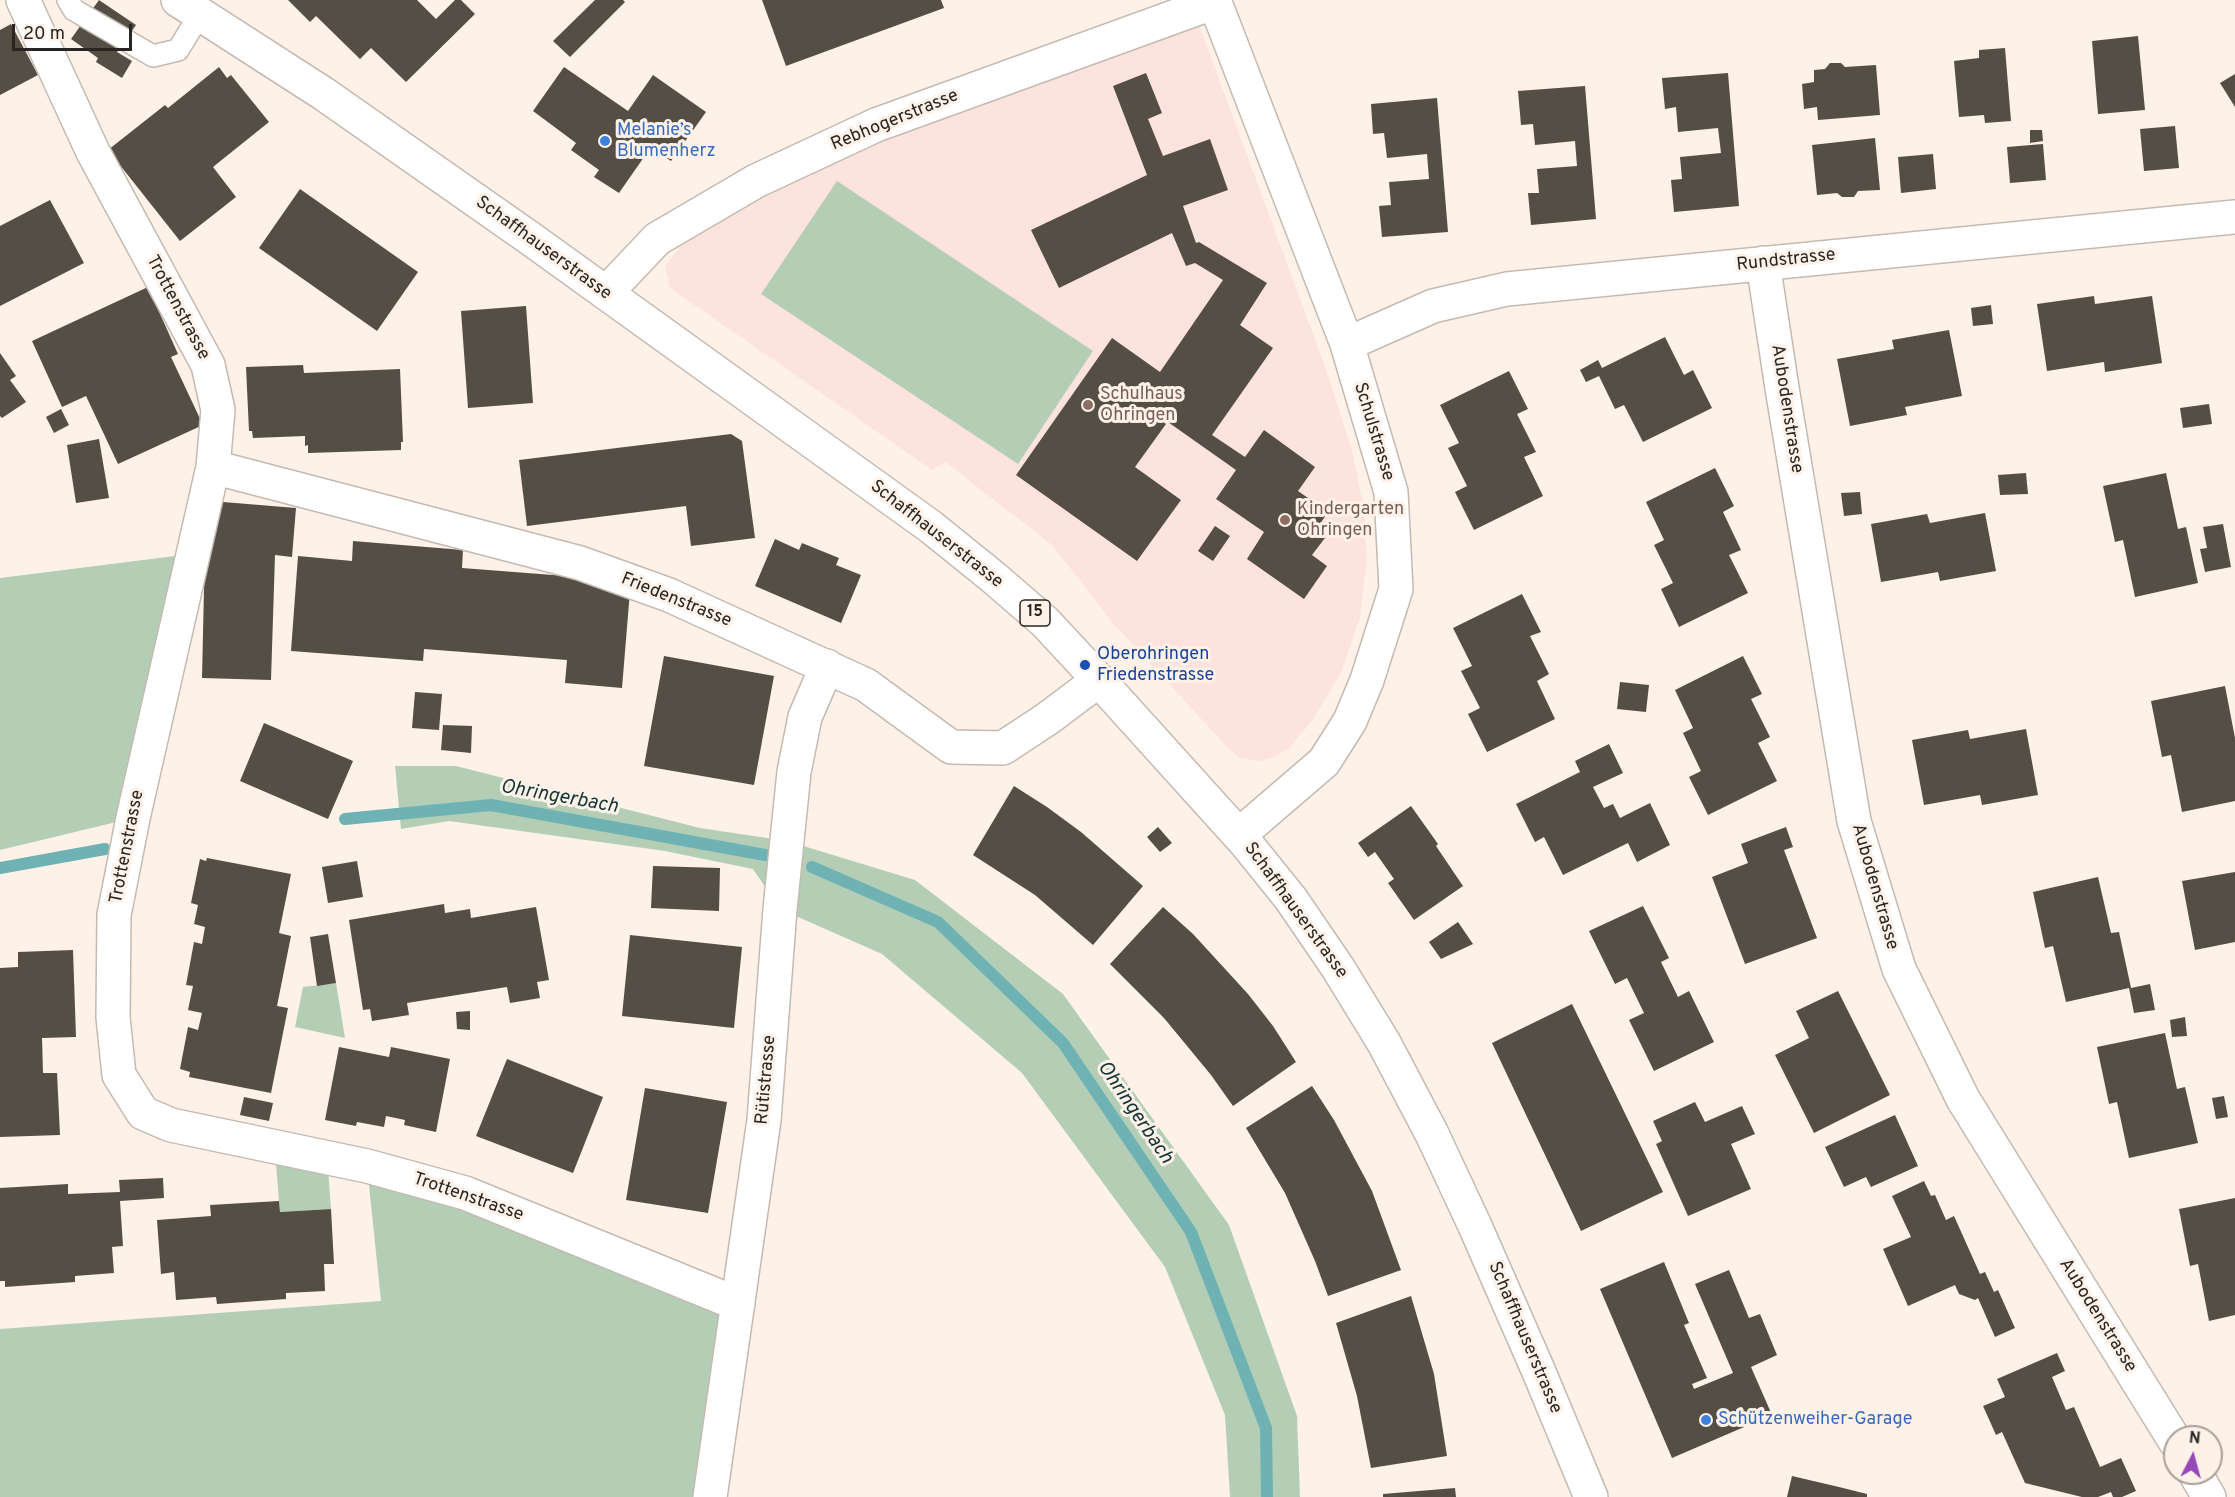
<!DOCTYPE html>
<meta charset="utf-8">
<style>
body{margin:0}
#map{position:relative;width:2235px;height:1497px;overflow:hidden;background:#fdf1e8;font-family:Overpass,sans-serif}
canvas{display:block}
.north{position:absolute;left:2163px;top:1425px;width:60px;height:60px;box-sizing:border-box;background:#fdf1e8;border:2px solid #a89f99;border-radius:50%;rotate:6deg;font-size:16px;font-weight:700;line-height:24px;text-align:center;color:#292522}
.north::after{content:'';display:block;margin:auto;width:21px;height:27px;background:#9649ba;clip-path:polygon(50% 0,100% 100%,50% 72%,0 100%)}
.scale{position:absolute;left:12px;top:24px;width:120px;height:27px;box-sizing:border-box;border:3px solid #292522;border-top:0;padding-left:8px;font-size:18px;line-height:21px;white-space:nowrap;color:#292522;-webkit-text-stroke:4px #fdf1e8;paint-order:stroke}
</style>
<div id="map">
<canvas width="2235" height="1497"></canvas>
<div class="north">N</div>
<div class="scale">20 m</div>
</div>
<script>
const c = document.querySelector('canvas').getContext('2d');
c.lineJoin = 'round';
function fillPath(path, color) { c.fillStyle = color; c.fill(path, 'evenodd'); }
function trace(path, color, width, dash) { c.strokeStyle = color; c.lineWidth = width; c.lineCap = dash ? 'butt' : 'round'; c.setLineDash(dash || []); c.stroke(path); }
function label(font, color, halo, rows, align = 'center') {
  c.font = font + ' Overpass,sans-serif'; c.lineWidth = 6; c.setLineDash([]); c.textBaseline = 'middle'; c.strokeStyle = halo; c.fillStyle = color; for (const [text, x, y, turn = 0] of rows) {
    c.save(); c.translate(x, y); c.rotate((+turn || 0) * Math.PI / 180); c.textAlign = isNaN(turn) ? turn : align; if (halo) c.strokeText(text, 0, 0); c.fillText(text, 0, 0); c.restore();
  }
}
const education = new Path2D(`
 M1199,25L1324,364L1351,447L1364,508L1367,561L1360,617L1341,673L1312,721L1288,749L1272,758L1258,761L1240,758L1228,748L1113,623L1052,545L945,462L932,470L670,288L665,266L687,239L854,144Z`);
const green = new Path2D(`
 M837,181L1093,351L1018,464L761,294Z
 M191,554L133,818L0,850V578Z
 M395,766H456L700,828L787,841L915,880L1063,994L1229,1225L1297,1416L1300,1497H1230L1225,1415L1165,1267L1022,1073L882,954L780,909L753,869L665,851L449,821L401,829Z
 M336,983L345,1038L295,1027L303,987Z
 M276,1164L328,1169L331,1209L280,1212Z
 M367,1166L738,1304L710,1497H0V1329L381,1301Z`);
const stream = new Path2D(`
 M345,819L491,805L765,855
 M812,867L938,922L1063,1043L1191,1232L1266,1428L1267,1497
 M0,868L105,849`);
const building = new Path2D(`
 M99,0L136,25L117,52L132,61L122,78L96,62L98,58L71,39Z
 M288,0H417L436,19L455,0H461L475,14L406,82L371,48L360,59L316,16L310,22Z
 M595,0H623L625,2L570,57L553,41Z
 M762,0H941L944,8L786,66Z
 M11,24L38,75L0,95V30Z
 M2138,36L2145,110L2098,114L2092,41Z
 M2005,48L2011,121L1985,123L1984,115L1959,117L1954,61L1979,58V50Z
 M1830,63H1841L1845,67L1876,65L1880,115L1818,120L1817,107L1804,109L1802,84L1814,82V70L1825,69Z
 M219,67L227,78L231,75L269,122L213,167L236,197L180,241L108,150L165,105L168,108Z
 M564,67L628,111L653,75L706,112L671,161L651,147L619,193L594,177L599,170L571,150L576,143L533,111Z
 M1146,73L1162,113L1148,119L1163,156L1210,139L1228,190L1183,206L1196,243L1199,242L1267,283L1240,325L1273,348L1212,435L1245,457L1264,430L1315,467L1298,491L1328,512L1318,527L1328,534L1312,555L1327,566L1304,599L1247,559L1264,532L1216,499L1236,470L1158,415L1156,417L1166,424L1135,467L1181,500L1137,561L1016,475L1112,338L1160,372L1223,280L1195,263L1186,266L1172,233L1059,288L1031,230L1147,175L1113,86Z
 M1728,73L1739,206L1674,212L1671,180L1682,179L1680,157L1721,153L1718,128L1678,132L1676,107L1665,109L1662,78Z
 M2235,74V107L2220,83Z
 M1585,86L1596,219L1531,225L1528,193H1539L1537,169L1577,166L1575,141L1535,145L1533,124L1521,125L1518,91Z
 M1437,98L1448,232L1382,237L1379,206L1391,205L1389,182L1429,179L1427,154L1387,158L1384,133L1373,134L1371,104Z
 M2175,126L2179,168L2144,171L2140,129Z
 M2030,130H2042L2043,141L2030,143Z
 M1875,138L1880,190L1858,191L1854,197H1842L1837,193L1817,195L1812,145Z
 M2043,144L2046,180L2010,183L2007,147Z
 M1933,154L1936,189L1901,193L1898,157Z
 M300,189L418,272L377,331L259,248Z
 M50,200L84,263L0,306V226Z
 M148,287L178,354L171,357L203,425L118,464L86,396L62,407L32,341Z
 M2094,296L2095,304L2152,296L2162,363L2105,372L2104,362L2047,371L2037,304Z
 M1991,305L1993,324L1973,326L1971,308Z
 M526,306L533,403L468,408L461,311Z
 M1949,330L1962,396L1905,407L1907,415L1850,426L1837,359L1894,349L1892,340Z
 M1665,337L1684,375L1693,370L1712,408L1643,442L1624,405L1615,409L1599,376L1586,382L1580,370L1598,360L1602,368Z
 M0,353L16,376L10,380L26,402L2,418L0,416Z
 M303,365L304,373L400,369L403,442H401V450L308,453V445L305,446V436L253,438L252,431H249L246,367Z
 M1509,371L1528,409L1517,414L1536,452L1524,457L1543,496L1474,530L1455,492L1467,486L1448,448L1459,443L1440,405Z
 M2209,404L2212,424L2183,428L2180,408Z
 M61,409L69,425L54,433L46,417Z
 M731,434L742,441L755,538L691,546L686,506L527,526L519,460Z
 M99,439L109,498L76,503L67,445Z
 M1715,468L1734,506L1723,512L1741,550L1729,555L1748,593L1679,627L1661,589L1673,583L1654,545L1664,540L1646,502Z
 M2026,473L2028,494L2000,495L1998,475Z
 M2166,473L2178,529L2186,527L2198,583L2135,597L2123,540L2115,542L2103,486Z
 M1860,492L1862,514L1844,516L1841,493Z
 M211,501L296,508L292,557L275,555L271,680L202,678L204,589Z
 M1985,513L1996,571L1940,581L1938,572L1881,582L1871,524L1927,514L1930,523Z
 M2223,524L2231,567L2205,572L2200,549L2207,548L2203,527Z
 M1215,526L1230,536L1213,561L1198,551Z
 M775,539L799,550L802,543L839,558L836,565L861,575L841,623L755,586Z
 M353,541L463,550L462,568L579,577L630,591L622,688L565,683L567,660L424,649L423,661L291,651L298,556L352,561Z
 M1522,594L1541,632L1530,636L1549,674L1537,681L1555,719L1487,752L1468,714L1480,708L1461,671L1472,666L1453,628Z
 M664,656L774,676L754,785L644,766Z
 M1743,656L1762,694L1751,699L1770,737L1758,743L1777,781L1708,815L1689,777L1701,771L1683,733L1693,728L1675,690Z
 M1620,682L1649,685L1646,712L1617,709Z
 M2225,686L2235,738V801L2182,812L2171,755L2162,757L2151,701Z
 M415,692L442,694L439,730L412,728Z
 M264,723L353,761L328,819L240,781Z
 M443,725L472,726L471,753L441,750Z
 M2026,729L2038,795L1982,805L1980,795L1924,805L1912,740L1968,730L1970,739Z
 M1609,744L1623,773L1593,787L1604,808L1613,804L1620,818L1650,803L1670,845L1637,862L1628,843L1563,875L1544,837L1535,842L1516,804L1580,772L1575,761Z
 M1014,786L1047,807L1081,832L1143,886L1093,945L1035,895L973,855Z
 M1411,806L1438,844L1436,846L1463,886L1414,920L1388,883L1394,879L1375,852L1368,857L1358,843Z
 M1158,827L1172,843L1160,852L1147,837Z
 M1786,827L1793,847L1784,850L1817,938L1745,964L1712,877L1748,863L1741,844Z
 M207,858L291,874L279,933L291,936L277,1006L288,1008L271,1093L189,1077L190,1072L180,1069L188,1027L198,1030L202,1013L188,1010L193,986L186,985L194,942L202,944L205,927L194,924L198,905L191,903L200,859L206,861Z
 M357,861L363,897L328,903L322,867Z
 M653,866L720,868L719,911L651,908Z
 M2235,872V942L2195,950L2182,881Z
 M2098,877L2111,933L2119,932L2131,988L2150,984L2155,1010L2134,1013L2129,988L2066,1002L2053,946L2045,948L2033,892Z
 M444,904L445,913L470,909L471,918L536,907L549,980L537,982L540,998L510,1003L507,987L407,1003L409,1015L372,1021L370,1009L363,1010L349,920Z
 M1643,906L1669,958L1661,962L1678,997L1689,991L1714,1042L1654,1071L1629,1020L1644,1013L1627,978L1615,984L1589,931Z
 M1163,907L1193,934L1248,994L1273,1026L1296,1062L1233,1106L1211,1075L1164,1018L1110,964Z
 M1458,922L1473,944L1441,959L1429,942Z
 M328,934L336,983L317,986L310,937Z
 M630,935L742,947L734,1028L622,1016Z
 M73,950L76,1037L42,1038L43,1073H57L60,1135L0,1137V968L18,967V952Z
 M1838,991L1890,1095L1814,1133L1775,1055L1809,1038L1796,1011Z
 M1572,1004L1663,1192L1581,1231L1492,1043Z
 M470,1011V1030L457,1029L456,1012Z
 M2185,1017L2187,1036L2172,1037L2170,1020Z
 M2165,1033L2177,1089L2185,1087L2198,1143L2129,1158L2117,1102L2109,1104L2097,1047Z
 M339,1047L389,1057L391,1047L450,1059L436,1132L404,1125L405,1120L386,1116L384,1127L357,1122L356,1126L325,1120Z
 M507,1059L603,1097L573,1173L476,1136Z
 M1312,1086L1334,1120L1372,1191L1401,1270L1328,1296L1315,1261L1285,1193L1246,1128Z
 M645,1088L727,1102L708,1213L626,1200Z
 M2224,1096L2228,1117L2216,1119L2212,1098Z
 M244,1097L273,1103L269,1121L240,1115Z
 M1695,1102L1705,1122L1742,1106L1755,1134L1731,1144L1751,1189L1688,1216L1656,1144L1662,1141L1653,1121Z
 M1895,1115L1918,1166L1871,1187L1866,1177L1844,1187L1825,1147Z
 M163,1178L164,1198L120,1201L123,1246L112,1247L114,1273L75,1276V1282L5,1287V1281H0V1188L68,1184V1194L120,1192L119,1180Z
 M1924,1181L1931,1196L1935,1195L1946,1220L1954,1216L1980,1274L1985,1272L1994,1292L1998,1290L2015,1328L1995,1337L1978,1298L1975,1300L1959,1294L1955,1285L1908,1306L1883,1249L1911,1237L1892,1196Z
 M2235,1198V1315L2209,1321L2198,1264L2190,1266L2179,1209Z
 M279,1201L280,1212L331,1209L334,1264H324L325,1291L286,1293V1299L217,1304L216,1297L176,1300L174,1272L161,1274L157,1220L211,1216L210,1205Z
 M1664,1262L1689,1323L1684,1325L1707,1378L1692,1384L1694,1389L1733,1373L1695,1284L1729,1270L1749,1318L1760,1314L1777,1355L1751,1367L1772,1415L1672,1458L1600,1289Z
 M1411,1296L1434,1374L1447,1456L1371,1468L1357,1396L1336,1323Z
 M2057,1353L2065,1371L2052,1377L2066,1410L2074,1407L2100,1467L2121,1458L2136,1491L2122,1497H2113L2111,1492L2098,1497H2082L2025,1483L2002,1432L1996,1435L1983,1406L2005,1397L1997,1379Z
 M1792,1476L1839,1487L1867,1494V1497H1787Z
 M1455,1488L1456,1497H1383V1494Z`);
const lane = new Path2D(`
 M68,0L74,10L153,56L178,50L200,14`);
const street = new Path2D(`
 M23,0L93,152L208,365L218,410L213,467L133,818L114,915L113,1017L119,1075L143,1113L171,1125L367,1166L465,1193L738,1304
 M1214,0L1347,344L1391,492L1396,589L1367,680L1350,721L1324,762L1239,835
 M1763,263L1782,388L1854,821L1899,969L1963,1099L2175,1441
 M606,293L657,239L756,181L876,125L1215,2
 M1347,344L1433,306L1507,289L2235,217
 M213,467L580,563L669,595L866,685L951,747L1003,748L1047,719L1099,680
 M2195,1473L2209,1497
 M710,1497L764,1120L780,909L794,772L805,717L827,666`);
const primary = new Path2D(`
 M178,0L324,94L531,239L931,527L993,577L1045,622L1085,665L1245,842L1291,899L1338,968L1384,1043L1432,1134L1475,1226L1539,1372L1591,1497`);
const markers = [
 [605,141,6,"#3f7fe0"],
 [1088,405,6,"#8d6e63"],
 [1285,520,6,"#8d6e63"],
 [1085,665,6,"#1a4fb4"],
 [1706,1420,6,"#3f7fe0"]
];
const shields = [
 [1035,613,30]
];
const shieldNames = [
 ["15",1035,613]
];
const streetNames = [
 ["Rebhogerstrasse",895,121,-22],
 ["Schaffhauserstrasse",543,249,36],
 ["Rundstrasse",1786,261,-6],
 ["Trottenstrasse",177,308,62],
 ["Aubodenstrasse",1786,409,81],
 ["Schulstrasse",1373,432,73],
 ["Schaffhauserstrasse",936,535,38],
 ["Friedenstrasse",676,601,22],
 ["Trottenstrasse",128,847,-79],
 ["Aubodenstrasse",1874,887,74],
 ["Schaffhauserstrasse",1295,911,54],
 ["Rütistrasse",767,1080,-85],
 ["Trottenstrasse",468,1198,19],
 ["Aubodenstrasse",2097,1316,58],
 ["Schaffhauserstrasse",1524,1338,67]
];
const shopNames = [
 ["Melanie’s",617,131],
 ["Blumenherz",617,152],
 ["Schützenweiher-Garage",1718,1420]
];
const educationNames = [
 ["Schulhaus",1100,395],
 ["Ohringen",1100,416],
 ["Kindergarten",1297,510],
 ["Ohringen",1297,531]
];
const transitNames = [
 ["Oberohringen",1097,655],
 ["Friedenstrasse",1097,676]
];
const waterNames = [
 ["Ohringerbach",559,798,10],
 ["Ohringerbach",1134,1113,56]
];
fillPath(education, '#fde3dd');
fillPath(green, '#b4ceb6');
trace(stream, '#6eb2b3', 12);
fillPath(building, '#554e45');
trace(lane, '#c5bab1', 24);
trace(street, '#c5bab1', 36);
trace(primary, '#c5bab1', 36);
trace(lane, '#fff', 21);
trace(street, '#fff', 33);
trace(primary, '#fff', 33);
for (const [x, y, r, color] of markers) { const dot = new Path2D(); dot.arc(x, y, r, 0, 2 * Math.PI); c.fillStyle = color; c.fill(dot); trace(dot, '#fdf1e8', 2); }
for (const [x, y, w] of shields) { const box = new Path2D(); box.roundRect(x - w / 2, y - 13, w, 26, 4.5); c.fillStyle = '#fdf1e8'; c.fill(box); trace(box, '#292522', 1.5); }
label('bold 16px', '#292522', null, shieldNames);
label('18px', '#292522', '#fdf1e8', streetNames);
label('18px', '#366cbe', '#fdf1e8', shopNames, 'left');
label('18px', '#785e54', '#fdf1e8', educationNames, 'left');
label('18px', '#164399', '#fdf1e8', transitNames, 'left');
label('italic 20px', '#123435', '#fdf1e8', waterNames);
</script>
